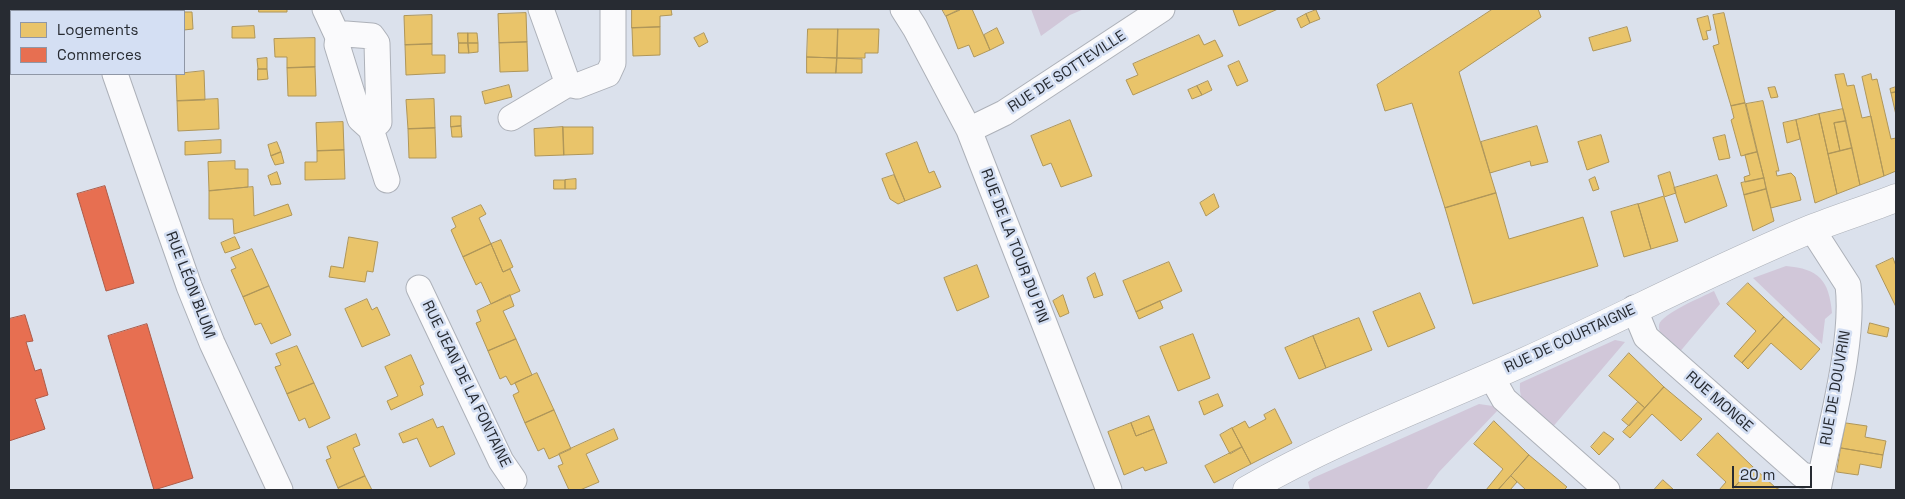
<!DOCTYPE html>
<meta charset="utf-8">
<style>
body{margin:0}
#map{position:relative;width:1905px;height:499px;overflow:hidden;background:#dbe1ec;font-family:"Space Grotesk",sans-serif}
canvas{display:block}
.frame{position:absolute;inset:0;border:10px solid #272b32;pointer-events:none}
.legend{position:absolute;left:10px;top:10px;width:175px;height:65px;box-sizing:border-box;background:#d4dff3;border:1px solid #8f97a6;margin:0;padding:6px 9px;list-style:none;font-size:15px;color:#272b32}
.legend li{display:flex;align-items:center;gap:10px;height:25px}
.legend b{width:25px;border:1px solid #8f97a6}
.scale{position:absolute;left:1732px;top:466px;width:80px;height:22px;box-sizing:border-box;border:2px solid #272b32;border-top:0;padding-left:6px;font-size:15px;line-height:18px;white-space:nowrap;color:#272b32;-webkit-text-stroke:4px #d4dff3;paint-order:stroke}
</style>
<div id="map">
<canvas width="1905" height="499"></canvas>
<div class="frame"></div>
<ul class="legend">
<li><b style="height:14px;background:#e9c46a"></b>Logements</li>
<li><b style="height:14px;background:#e76f51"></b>Commerces</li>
</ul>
<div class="scale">20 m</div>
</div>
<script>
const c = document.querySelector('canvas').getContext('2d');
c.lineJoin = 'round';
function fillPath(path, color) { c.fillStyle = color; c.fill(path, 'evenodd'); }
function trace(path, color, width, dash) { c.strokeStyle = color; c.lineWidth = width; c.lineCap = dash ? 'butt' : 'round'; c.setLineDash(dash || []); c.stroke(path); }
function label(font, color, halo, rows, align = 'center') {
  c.font = font + ' "Space Grotesk",sans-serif'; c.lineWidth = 5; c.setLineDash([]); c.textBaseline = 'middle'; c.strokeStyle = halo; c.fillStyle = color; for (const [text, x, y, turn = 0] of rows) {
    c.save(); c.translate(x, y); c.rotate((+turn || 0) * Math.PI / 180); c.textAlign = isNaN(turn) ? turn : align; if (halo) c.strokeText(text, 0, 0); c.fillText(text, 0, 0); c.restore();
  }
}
const green = new Path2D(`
 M1031,9H1084L1070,15L1041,36Z
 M1786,266C1819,269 1829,280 1832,313L1825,319L1822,344L1753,278Z
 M1714,291L1720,304L1678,354C1671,346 1658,337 1659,325C1661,314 1704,296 1714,291Z
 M1615,340L1625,342L1551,429C1534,414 1518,407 1520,383Z
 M1479,404L1493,406L1498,410L1439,472L1426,490H1310L1308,482L1313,478Z`);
const homes = new Path2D(`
 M147,9H174V11H147Z
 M259,9H287V12H259Z
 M632,9H671L672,15L660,16V27L632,28Z
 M942,9H960V10L946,16Z
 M972,9L990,50L974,57L969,45L958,49L946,16L960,9Z
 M1235,9H1278L1239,26L1233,10Z
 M1493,9H1538L1541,17L1459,72L1496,193L1445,208L1412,103L1385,111L1377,85Z
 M1316,10L1320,19L1310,23L1306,14Z
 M184,12H192L193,29L184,30Z
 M526,13L527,42L499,43L498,14Z
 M1724,13L1745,103L1731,106L1713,46L1719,44L1713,15Z
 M1306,14L1310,23L1301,28L1297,19Z
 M432,15V44L405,45L404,16Z
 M1708,16L1711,30L1706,31L1708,39L1703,40L1697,19Z
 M254,26L255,38H232V27Z
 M660,27V55L633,56L632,28Z
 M1627,27L1631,41L1593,51L1589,38Z
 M997,28L1004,43L990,50L984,35Z
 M808,29H838L837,58L807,57Z
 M838,29H879L878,53H865V58H837Z
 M458,33H468V43H459Z
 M468,33H477L478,43H468Z
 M704,33L708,42L699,47L694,38Z
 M1199,35L1204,45L1215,40L1223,56L1133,95L1126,80L1138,75L1133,64Z
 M315,38V67L287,68V57H275L274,39Z
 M527,42L528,71L500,72L499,43Z
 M459,43H468L469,53H459Z
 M468,43H478V52L469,53Z
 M432,44V55H445V73L406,75L405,45Z
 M807,57L837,58L836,73H807Z
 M267,58V69H258L257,59Z
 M837,58L862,59V73H836Z
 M1239,61L1248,81L1237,86L1228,66Z
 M315,67L316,96H288L287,68Z
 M258,69H267L268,79L258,80Z
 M204,71L205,100L177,101L176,74Z
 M1844,74L1847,86L1854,85L1862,118L1871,116L1884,176L1860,185L1835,75Z
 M1871,74L1872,80L1877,79L1891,139L1896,138V171L1884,176L1862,77Z
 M1208,81L1212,90L1202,95L1197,86Z
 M509,85L512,97L485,104L482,92Z
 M1197,86L1202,95L1192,99L1188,90Z
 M1775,87L1778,97L1771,98L1768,88Z
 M1896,87V92L1891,93L1890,89Z
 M1896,92V115L1891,93Z
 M218,99L219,129L178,131L177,101Z
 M434,99L435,128L408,129L406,100Z
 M1763,101L1779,171H1776L1777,176L1791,173L1795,177L1801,200L1771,208L1746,104Z
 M1745,103L1757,152L1741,156L1731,120L1734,118L1731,106Z
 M1843,109L1846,121L1834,123L1840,151L1828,154L1819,114Z
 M1819,114L1837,194L1815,203L1796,120Z
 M451,116H461V126L451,127Z
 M1070,120L1092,176L1061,187L1051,163L1043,166L1031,136Z
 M1796,120L1800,139L1787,143L1783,123Z
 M1846,121L1852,148L1840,151L1834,123Z
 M343,122L344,150L317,151L316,123Z
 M461,126L462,137H452L451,127Z
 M1537,126L1548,162L1531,166L1530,161L1490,173L1481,142Z
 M563,127H593V154L564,155Z
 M563,127L564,155L535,156L534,129Z
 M435,128L436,158H409L408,129Z
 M1601,135L1609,162L1587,170L1578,142Z
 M1725,135L1730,158L1719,160L1713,138Z
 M221,140V153L185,155V142Z
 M277,142L281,152L271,156L268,145Z
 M917,142L929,173L934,171L941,187L905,201L886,154Z
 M1852,148L1860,185L1837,194L1828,154Z
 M344,150L345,179L305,180V162H317V151Z
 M281,152L284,163L275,165L271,156Z
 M1757,152L1764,178L1745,182L1744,177L1750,175L1745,155Z
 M235,161V169H248V187L209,191L208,162Z
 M277,172L281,184L271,185L268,176Z
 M1670,172L1676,193L1664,197L1678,241L1651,249L1638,204L1664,196L1658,176Z
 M894,175L905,201L898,204L890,199L882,179Z
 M1717,175L1727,206L1685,223L1674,188Z
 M1595,177L1599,189L1593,191L1589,180Z
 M1764,178L1766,189L1744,195L1741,183Z
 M576,179V189H565V180Z
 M554,180H565V189H554Z
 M253,187L254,216L288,204L292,215L234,234L233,219H209V191Z
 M1766,189L1774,221L1753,231L1744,195Z
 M1496,193L1509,239L1583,217L1598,266L1473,304L1445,208Z
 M1214,194L1219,207L1206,216L1200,203Z
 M1638,204L1651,249L1624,257L1611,212Z
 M481,205L486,214L479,218L491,244L463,257L451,230L456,227L452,218Z
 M235,237L240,248L225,253L221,243Z
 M349,237L378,242L373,272L367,271L365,282L329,277L331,266L343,268Z
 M501,240L513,267L503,272L491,244Z
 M491,244L503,272L510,269L520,291L491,304L481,282L476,285L463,257Z
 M252,249L269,286L243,297L231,270L236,268L231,258Z
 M1893,258L1896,266V307L1876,266Z
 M1169,262L1182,291L1136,312L1123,281Z
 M977,265L989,297L957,311L944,278Z
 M1095,273L1103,295L1094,298L1087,278Z
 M1748,283L1784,317L1742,363L1734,356L1756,331L1727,304Z
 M269,286L291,335L271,344L261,323L255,325L243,297Z
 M1420,293L1435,328L1388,347L1373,312Z
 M510,295L514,306L503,311L516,339L488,351L476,323L481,321L477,311Z
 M1063,295L1069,313L1060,317L1053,301Z
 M367,299L372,310L377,307L390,335L362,347L345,309Z
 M1160,301L1163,308L1139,319L1136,312Z
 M1784,317L1820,349L1801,370L1771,343L1748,369L1742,363Z
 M1359,318L1372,350L1326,368L1313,336Z
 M1870,323L1889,328L1887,337L1868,333Z
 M1193,334L1210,378L1178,391L1160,347Z
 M1313,336L1326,368L1299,379L1285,348Z
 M516,339L532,375L511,385L506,376L500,379L488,351Z
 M297,346L314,383L287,394L275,367L281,365L276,354Z
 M1629,353L1664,387L1645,408L1609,376Z
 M411,355L424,384L420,386L423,395L391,410L387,401L398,396L385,367Z
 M537,373L554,410L525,423L513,395L519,392L515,383Z
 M314,383L330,418L309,428L305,418L299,421L287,394Z
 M1664,387L1702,419L1681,441L1652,414L1630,438L1623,432Z
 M1218,394L1223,406L1204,415L1199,402Z
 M1638,402L1645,408L1629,426L1622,420Z
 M1275,409L1292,443L1251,464L1232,428L1245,421L1249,428L1266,419L1264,415Z
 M554,410L571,449L549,459L544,448L538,451L525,423Z
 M1149,416L1154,429L1136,436L1131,423Z
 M433,419L437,428L443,426L455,454L430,467L417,438L403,443L399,434Z
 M1494,421L1529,455L1498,490H1486L1503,469L1474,444Z
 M1131,423L1136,436L1154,429L1167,463L1145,471L1143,467L1124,475L1108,432Z
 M1846,423L1867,426L1865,437L1886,441L1883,455L1841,448Z
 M1232,428L1242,447L1230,454L1220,435Z
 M614,429L618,439L586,454L599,482L580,490H569L558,466L563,464L559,454Z
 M1604,432L1614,439L1599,455L1591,447Z
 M1718,433L1753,467L1732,490H1719L1726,482L1697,455Z
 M356,434L360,445L353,448L365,476L338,488L326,460L331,458L327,447Z
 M1242,447L1251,464L1214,483L1205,466Z
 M1841,448L1883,455L1881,468L1860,464L1858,475L1837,472Z
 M1529,455L1567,487L1564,490H1526L1511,476Z
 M1753,467L1776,488L1781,490H1732Z
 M365,476L372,490H339L338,488Z
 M1511,476L1517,482L1510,490H1498Z
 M1663,480L1673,489L1654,490Z`);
const shops = new Path2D(`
 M105,186L134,283L106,291L77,194Z
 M25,315L33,341L26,342L35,371L41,369L48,395L35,399L45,429L9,441V319Z
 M147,324L193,478L154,490L108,336Z`);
const street = new Path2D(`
 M93,9V11
 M325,9L338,37L337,45L360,119L371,129L387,180
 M903,9L915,28L969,130L1109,490
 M338,37L346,34L372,36L377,43L379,122L371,129
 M115,74L189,286L212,343L280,490
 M568,84L577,86L608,74L613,63V9
 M511,118L568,84L541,9
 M969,130L1004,113L1162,9
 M1812,229L1848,285C1855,343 1829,431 1818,490
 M419,288L501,461L514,480
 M1634,308L1646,337L1802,475L1820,479
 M1491,376L1504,399L1607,490`);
const secondary = new Path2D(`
 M1247,490C1335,439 1433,403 1526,361C1621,318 1714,269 1811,229C1839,218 1868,209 1896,198`);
const streetNames = [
 ["RUE DE SOTTEVILLE",1067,72,-33],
 ["RUE DE LA TOUR DU PIN",1014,246,69],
 ["RUE LÉON BLUM",190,285,69],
 ["RUE DE COURTAIGNE",1570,339,-25],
 ["RUE JEAN DE LA FONTAINE",466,384,64],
 ["RUE DE DOUVRIN",1836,388,-80],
 ["RUE MONGE",1719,402,41]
];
fillPath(green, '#d1c7d9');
fillPath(homes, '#e9c46a');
trace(homes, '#af9659', 1);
fillPath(shops, '#e76f51');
trace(shops, '#ad5b48', 1);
trace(street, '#adb1b9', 27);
trace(secondary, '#adb1b9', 29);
trace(street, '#fafafc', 25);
trace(secondary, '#fafafc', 28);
label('15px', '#272b32', '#d4dff3', streetNames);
</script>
